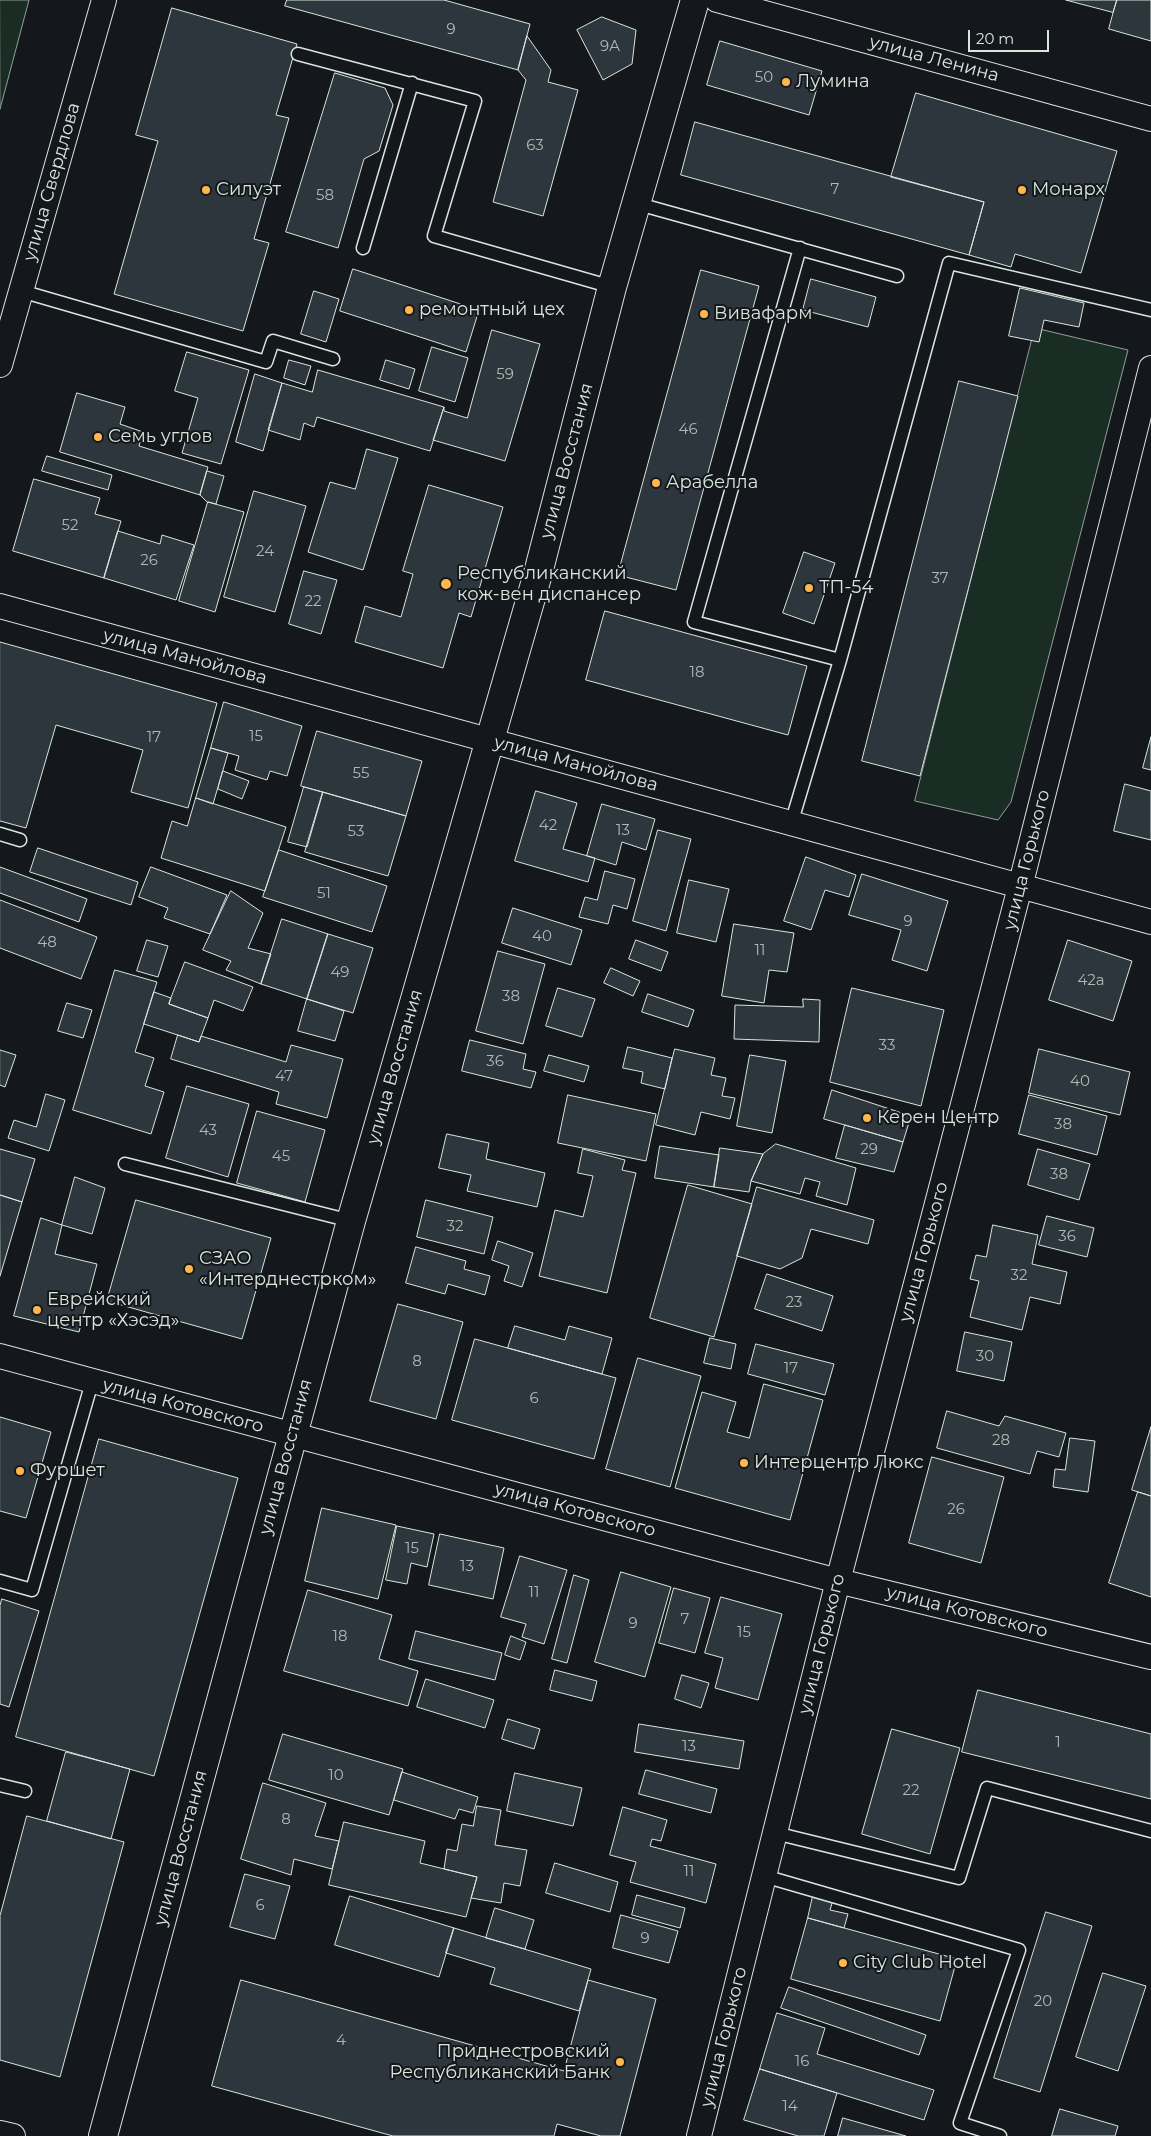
<!DOCTYPE html>
<meta charset="utf-8">
<style>
body{margin:0}
#map{position:relative;width:1151px;height:2136px;overflow:hidden;background:#14181c;font-family:Montserrat,sans-serif}
canvas{display:block}
.scale{position:absolute;left:968px;top:30px;width:81px;height:22px;box-sizing:border-box;border:2px solid #d8e6dc;border-top:0;padding-left:6px;font-size:15px;line-height:18px;white-space:nowrap;color:#d8e6dc;-webkit-text-stroke:4px #14181c;paint-order:stroke}
</style>
<div id="map">
<canvas width="1151" height="2136"></canvas>
<div class="scale">20 m</div>
</div>
<script>
const c = document.querySelector('canvas').getContext('2d');
c.lineJoin = 'round';
function fillPath(path, color) { c.fillStyle = color; c.fill(path, 'evenodd'); }
function trace(path, color, width, dash) { c.strokeStyle = color; c.lineWidth = width; c.lineCap = dash ? 'butt' : 'round'; c.setLineDash(dash || []); c.stroke(path); }
function label(font, color, halo, rows, align = 'center') {
  c.font = font + ' Montserrat,sans-serif'; c.lineWidth = 4; c.setLineDash([]); c.textBaseline = 'middle'; c.strokeStyle = halo; c.fillStyle = color; for (const [text, x, y, turn = 0] of rows) {
    c.save(); c.translate(x, y); c.rotate((+turn || 0) * Math.PI / 180); c.textAlign = isNaN(turn) ? turn : align; if (halo) c.strokeText(text, 0, 0); c.fillText(text, 0, 0); c.restore();
  }
}
const green = new Path2D(`
 M0,0H29L0,109Z
 M1035,328L1128,350L1011,802L998,820L915,801Z`);
const building = new Path2D(`
 M287,0H444L530,24L518,70L285,6Z
 M1066,0H1117L1113,12Z
 M1117,0H1151V41L1109,29Z
 M172,8L297,44L276,115L289,118L254,239L269,243L243,331L114,294L158,141L136,135Z
 M602,17L636,30L632,64L603,80L577,30Z
 M527,36L551,70L548,82L578,90L543,216L493,202L526,80L518,70Z
 M720,41L822,71L809,115L707,85Z
 M335,73L385,88L393,105L379,151L364,159L338,248L286,232Z
 M916,93L1117,151L1081,273L1015,254L1011,267L969,255L984,202L891,177Z
 M695,122L984,202L969,255L681,175Z
 M353,269L479,310L466,352L340,311Z
 M701,270L759,286L676,590L618,575Z
 M811,279L876,297L868,327L803,310Z
 M1020,288L1084,303L1079,327L1044,320L1039,342L1009,336Z
 M314,291L339,299L326,342L301,334Z
 M492,330L540,344L505,461L433,440L444,407V411L467,418Z
 M432,347L468,358L455,402L419,391Z
 M187,352L249,370L221,464L182,453L198,398L175,391Z
 M289,360L311,366L305,385L284,378Z
 M386,360L415,369L409,389L380,380Z
 M318,370L444,407L430,451L317,417L314,427L304,423L300,440L268,430L282,383L312,392Z
 M255,374L282,383L263,451L236,442Z
 M959,381L1018,396L920,776L862,761Z
 M77,393L125,407L120,424L143,432L139,446L208,467L200,495L60,452Z
 M367,449L398,458L363,570L308,552L330,482L355,489Z
 M47,456L112,475L108,490L42,471Z
 M207,471L224,476L216,504L208,502V503L200,495Z
 M34,479L100,498L95,514L121,521L104,578L13,551Z
 M429,485L503,507L471,617L459,613L443,668L355,642L365,606L401,617L413,574L403,571Z
 M254,491L306,506L275,612L224,597Z
 M208,502L244,512L215,612L179,601Z
 M118,531L160,544L162,535L194,545L176,600L104,578Z
 M804,552L835,563L814,624L783,613Z
 M304,571L337,580L321,634L289,624Z
 M605,611L807,666L788,735L586,680Z
 M0,642L217,703L188,808L131,792L143,750L56,725L26,828L0,821Z
 M224,702L302,726L287,776L270,771L267,780L235,770L239,756L211,748Z
 M317,731L422,761L406,816L301,786Z
 M1151,737V770L1143,768Z
 M211,748L228,753L213,804L196,798Z
 M223,771L249,781L242,799L218,789Z
 M1125,784L1151,791V840L1114,831Z
 M304,787L323,792L307,847L288,842Z
 M536,791L577,803L563,849L595,858L588,882L515,861Z
 M323,792L406,816L388,876L305,852Z
 M196,798L286,827L265,891L161,858L172,821L187,826Z
 M602,804L655,819L646,850L622,842L616,865L587,856Z
 M658,830L691,839L666,931L633,921Z
 M38,848L138,882L131,905L30,872Z
 M279,850L387,886L372,932L263,897Z
 M806,857L856,875L849,897L825,890L811,930L784,921Z
 M0,867L87,899L79,922L0,893Z
 M151,867L227,895L210,934L164,918L168,908L139,897Z
 M605,871L635,879L627,909L613,905L608,924L579,917L585,897L597,900Z
 M862,874L948,901L927,971L892,960L901,930L849,915Z
 M689,880L729,889L716,942L677,933Z
 M231,891L263,913L248,948L271,954L261,984L226,970L231,961L203,950Z
 M0,900L97,937L81,979L0,948Z
 M513,908L582,930L571,965L502,943Z
 M282,919L328,934L307,999L261,984Z
 M734,924L794,933L787,972L769,970L764,1003L722,996Z
 M328,934L373,948L353,1013L307,999Z
 M147,940L168,946L158,977L137,971Z
 M636,940L668,952L661,971L629,959Z
 M1068,940L1132,961L1113,1021L1049,1000Z
 M498,951L545,964L523,1044L476,1031Z
 M185,962L253,987L243,1011L214,1000L208,1018L169,1004Z
 M611,968L640,981L633,996L604,983Z
 M115,970L157,982L135,1052L154,1058L145,1086L164,1092L151,1134L73,1110Z
 M558,988L595,999L582,1037L546,1026Z
 M852,988L944,1010L921,1106L830,1082Z
 M154,992L171,998L169,1004L208,1018L199,1042L144,1024Z
 M648,994L694,1010L688,1027L642,1012Z
 M307,999L344,1011L335,1041L298,1031Z
 M803,999L820,1000L819,1042L734,1039L735,1005L803,1007Z
 M67,1003L92,1010L83,1038L58,1031Z
 M178,1035L199,1042L201,1036L286,1062L291,1045L343,1059L327,1118L276,1104L279,1092L171,1059Z
 M470,1040L526,1054L523,1069L536,1072L531,1088L462,1071Z
 M628,1047L672,1058L665,1089L641,1083L643,1072L623,1068Z
 M675,1049L715,1058L711,1075L726,1078L722,1096L735,1098L730,1119L701,1112L695,1135L656,1125Z
 M1039,1049L1130,1072L1120,1115L1029,1093Z
 M0,1050L16,1055L5,1087L0,1085Z
 M549,1055L589,1066L584,1082L544,1071Z
 M750,1055L786,1061L772,1133L737,1126Z
 M187,1086L249,1104L228,1177L166,1158Z
 M832,1090L911,1116L903,1142L824,1119Z
 M46,1094L65,1100L49,1151L8,1138L14,1120L36,1127Z
 M568,1095L656,1114L646,1161L558,1143Z
 M1029,1095L1107,1116L1097,1155L1019,1134Z
 M257,1111L325,1130L305,1202L237,1183Z
 M845,1125L903,1142L894,1172L836,1158Z
 M447,1134L489,1143L486,1159L545,1173L537,1207L467,1191L471,1175L439,1168Z
 M776,1144L856,1168L847,1205L816,1196L820,1182L805,1178L800,1194L751,1181L763,1154Z
 M660,1146L719,1155L714,1187L655,1178Z
 M720,1148L763,1154L751,1181L749,1192L714,1187Z
 M0,1149L35,1159L22,1202L0,1195Z
 M583,1149L625,1160L622,1170L636,1173L607,1293L539,1276L555,1210L583,1217L593,1176L578,1173Z
 M1038,1149L1090,1164L1079,1200L1028,1185Z
 M75,1177L105,1188L92,1234L62,1225Z
 M688,1185L752,1204L714,1337L650,1318Z
 M757,1187L874,1220L868,1244L811,1229L802,1258L780,1269L737,1256Z
 M0,1195L22,1202L0,1276Z
 M136,1200L271,1238L242,1339L107,1301Z
 M426,1200L493,1217L484,1254L417,1237Z
 M1047,1216L1094,1228L1087,1257L1039,1245Z
 M41,1218L62,1225L55,1254L97,1264L79,1332L14,1316Z
 M993,1225L1038,1235L1032,1264L1067,1272L1060,1304L1030,1297L1022,1330L970,1317L979,1281L970,1279L976,1255L986,1257Z
 M498,1241L533,1253L522,1287L504,1281L509,1266L492,1260Z
 M416,1247L466,1261L464,1269L490,1276L485,1295L448,1284L445,1294L406,1283Z
 M767,1274L833,1296L822,1331L755,1309Z
 M398,1304L463,1322L436,1419L370,1401Z
 M515,1326L565,1340L569,1326L612,1338L602,1374L508,1348Z
 M965,1332L1012,1342L1004,1381L957,1371Z
 M710,1338L736,1344L731,1369L704,1363Z
 M475,1339L616,1378L594,1459L452,1420Z
 M756,1344L834,1364L825,1395L748,1374Z
 M638,1358L701,1376L670,1487L606,1469Z
 M764,1384L823,1400L790,1520L675,1488L702,1392L736,1402L727,1432L749,1438Z
 M947,1411L999,1426L1005,1416L1066,1433L1059,1457L1037,1451L1030,1474L937,1448Z
 M0,1417L51,1432L26,1518L0,1511Z
 M1151,1427V1496L1132,1490Z
 M1070,1438L1095,1441L1088,1492L1053,1487L1055,1469L1065,1470Z
 M99,1439L238,1478L154,1776L16,1737Z
 M932,1457L1004,1477L981,1563L909,1543Z
 M1138,1492L1151,1496V1597L1109,1583Z
 M322,1508L396,1525L378,1599L305,1581Z
 M397,1526L434,1534L427,1567L411,1563L407,1584L386,1580Z
 M440,1534L504,1548L493,1599L429,1585Z
 M520,1556L567,1570L544,1644L522,1637L526,1624L501,1617Z
 M621,1572L671,1587L645,1677L595,1662Z
 M574,1575L589,1580L567,1663L552,1659Z
 M674,1588L710,1598L695,1653L659,1643Z
 M308,1590L392,1615L379,1659L418,1671L408,1706L284,1671Z
 M721,1597L782,1614L758,1700L715,1688L723,1658L705,1653Z
 M2,1599L39,1611L9,1707L0,1704V1606Z
 M416,1631L502,1653L495,1680L409,1659Z
 M511,1636L526,1642L520,1660L505,1655Z
 M555,1670L597,1681L592,1701L550,1690Z
 M682,1675L709,1683L701,1708L675,1699Z
 M426,1679L494,1700L485,1728L417,1707Z
 M978,1690L1151,1734V1799L962,1752Z
 M508,1719L540,1729L534,1749L502,1739Z
 M639,1724L744,1741L739,1769L635,1752Z
 M892,1729L960,1748L930,1854L862,1834Z
 M283,1734L403,1769L389,1815L269,1780Z
 M66,1752L130,1769L111,1839L47,1821Z
 M646,1770L717,1789L711,1813L639,1794Z
 M402,1772L478,1797L473,1813L459,1809L455,1819L394,1800Z
 M515,1773L582,1788L573,1826L507,1811Z
 M263,1783L326,1803L315,1836L339,1841L332,1869L294,1859L291,1875L241,1859Z
 M477,1806L501,1810L495,1845L527,1850L520,1886L504,1883L501,1903L471,1898L477,1877L444,1869L447,1849L457,1851L462,1824L473,1826Z
 M623,1807L667,1820L661,1841L652,1839L650,1846L716,1864L706,1903L630,1882L636,1862L610,1855Z
 M27,1816L124,1842L60,2077L0,2060V1916Z
 M344,1822L425,1841L420,1863L477,1877L466,1917L329,1885Z
 M555,1863L618,1882L610,1912L546,1893Z
 M245,1874L290,1886L275,1939L230,1927Z
 M637,1895L685,1908L680,1928L632,1915Z
 M350,1896L454,1928L439,1977L335,1945Z
 M813,1896L833,1900L830,1910L848,1914L844,1928L808,1918Z
 M495,1908L534,1920L525,1949L486,1938Z
 M1046,1912L1092,1926L1040,2092L994,2078Z
 M621,1915L678,1931L669,1963L613,1948Z
 M808,1918L957,1959L940,2021L791,1979Z
 M454,1928L591,1969L579,2011L490,1984L495,1968L446,1953Z
 M1103,1973L1146,1986L1118,2071L1076,2057Z
 M241,1980L564,2071L588,1980L656,1999L620,2136H601L557,2124L554,2136H393L212,2086Z
 M789,1987L926,2035L919,2055L781,2008Z
 M777,2013L825,2028L817,2054L934,2090L924,2120L760,2069Z
 M760,2069L837,2093L824,2136H798L744,2120Z
 M1060,2109L1118,2126L1115,2136H1052Z
 M843,2118L906,2136H838Z`);
const lane = new Path2D(`
 M298,54L475,101L434,236L612,287
 M635,203L897,276
 M363,248L412,83
 M800,248L694,622L840,660
 M21,291L266,362L273,341L333,359
 M791,824L840,660L949,263L1151,310
 M0,834L20,840
 M125,1164L351,1221
 M0,1581L32,1590L92,1382
 M0,1785L25,1791
 M775,1833L959,1878L987,1788L1151,1831
 M764,1876L1019,1950L960,2123L1000,2136`);
const street = new Path2D(`
 M717,0L1151,119
 M0,365L104,0
 M0,606L1151,922
 M0,1356L838,1581L1151,1657
 M0,2133L13,2136
 M699,2136L838,1581L1020,887L1151,368`);
const secondary = new Path2D(`
 M103,2136L351,1221L537,577L612,287L695,0`);
const markers = [
 [786,82,5,"#ffb74d"],
 [206,190,5,"#ffb74d"],
 [1022,190,5,"#ffb74d"],
 [409,310,5,"#ffb74d"],
 [704,314,5,"#ffb74d"],
 [98,437,5,"#ffb74d"],
 [656,483,5,"#ffb74d"],
 [446,584,6,"#ffb74d"],
 [809,588,5,"#ffb74d"],
 [867,1118,5,"#ffb74d"],
 [189,1269,5,"#ffb74d"],
 [37,1310,5,"#ffb74d"],
 [744,1463,5,"#ffb74d"],
 [20,1471,5,"#ffb74d"],
 [843,1963,5,"#ffb74d"],
 [620,2062,5,"#ffb74d"]
];
const numberNames = [
 ["9",451,30],
 ["9А",610,47],
 ["50",764,78],
 ["63",535,146],
 ["7",835,190],
 ["58",325,196],
 ["59",505,375],
 ["46",688,430],
 ["52",70,526],
 ["24",265,552],
 ["26",149,561],
 ["37",940,579],
 ["22",313,602],
 ["18",697,673],
 ["15",256,737],
 ["17",154,738],
 ["55",361,774],
 ["42",548,826],
 ["13",623,831],
 ["53",356,832],
 ["51",324,894],
 ["9",908,922],
 ["40",542,937],
 ["48",47,943],
 ["11",760,951],
 ["49",340,973],
 ["42а",1091,981],
 ["38",511,997],
 ["33",887,1046],
 ["36",495,1062],
 ["47",284,1077],
 ["40",1080,1082],
 ["38",1063,1125],
 ["43",208,1131],
 ["29",869,1150],
 ["45",281,1157],
 ["38",1059,1175],
 ["32",455,1227],
 ["36",1067,1237],
 ["32",1019,1276],
 ["23",794,1303],
 ["30",985,1357],
 ["8",417,1362],
 ["17",791,1369],
 ["6",534,1399],
 ["28",1001,1441],
 ["26",956,1510],
 ["15",412,1549],
 ["13",467,1567],
 ["11",534,1593],
 ["7",685,1620],
 ["9",633,1624],
 ["15",744,1633],
 ["18",340,1637],
 ["1",1058,1743],
 ["13",689,1747],
 ["10",336,1776],
 ["22",911,1791],
 ["8",286,1820],
 ["11",689,1872],
 ["6",260,1906],
 ["9",645,1939],
 ["20",1043,2002],
 ["4",341,2041],
 ["16",802,2062],
 ["14",790,2107]
];
const streetNames = [
 ["улица Ленина",934,59,15],
 ["улица Свердлова",52,182,-74],
 ["улица Восстания",567,461,-75],
 ["улица Манойлова",185,657,15],
 ["улица Манойлова",576,764,15],
 ["улица Горького",1027,860,-76],
 ["улица Восстания",395,1067,-74],
 ["улица Горького",924,1252,-75],
 ["улица Котовского",183,1406,15],
 ["улица Восстания",286,1457,-75],
 ["улица Котовского",575,1510,15],
 ["улица Котовского",967,1612,14],
 ["улица Горького",822,1644,-76],
 ["улица Восстания",181,1848,-75],
 ["улица Горького",724,2037,-76]
];
const poiNames = [
 ["Лумина",796,82],
 ["Силуэт",216,190],
 ["Монарх",1032,190],
 ["ремонтный цех",419,310],
 ["Вивафарм",714,314],
 ["Семь углов",108,437],
 ["Арабелла",666,483],
 ["Республиканский",457,574],
 ["кож-вен диспансер",457,595],
 ["ТП-54",819,588],
 ["Керен Центр",877,1118],
 ["СЗАО",199,1259],
 ["«Интерднестрком»",199,1280],
 ["Еврейский",47,1300],
 ["центр «Хэсэд»",47,1321],
 ["Интерцентр Люкс",754,1463],
 ["Фуршет",30,1471],
 ["City Club Hotel",853,1963],
 ["Приднестровский",610,2052,"right"],
 ["Республиканский Банк",610,2073,"right"]
];
fillPath(green, '#1a2d24');
trace(green, '#939e99', 1);
fillPath(building, '#2c363c');
trace(building, '#d8e6dc', 1);
trace(lane, '#d8e6dc', 15);
trace(street, '#d8e6dc', 26);
trace(secondary, '#d8e6dc', 30);
trace(lane, '#14181c', 12);
trace(street, '#14181c', 24);
trace(secondary, '#14181c', 28);
for (const [x, y, r, color] of markers) { const dot = new Path2D(); dot.arc(x, y, r, 0, 2 * Math.PI); c.fillStyle = color; c.fill(dot); trace(dot, '#14181c', 2); }
label('15px', '#adbab4', null, numberNames);
label('18px', '#d8e6dc', '#14181c', streetNames);
label('18px', '#d8e6dc', '#14181c', poiNames, 'left');
</script>
